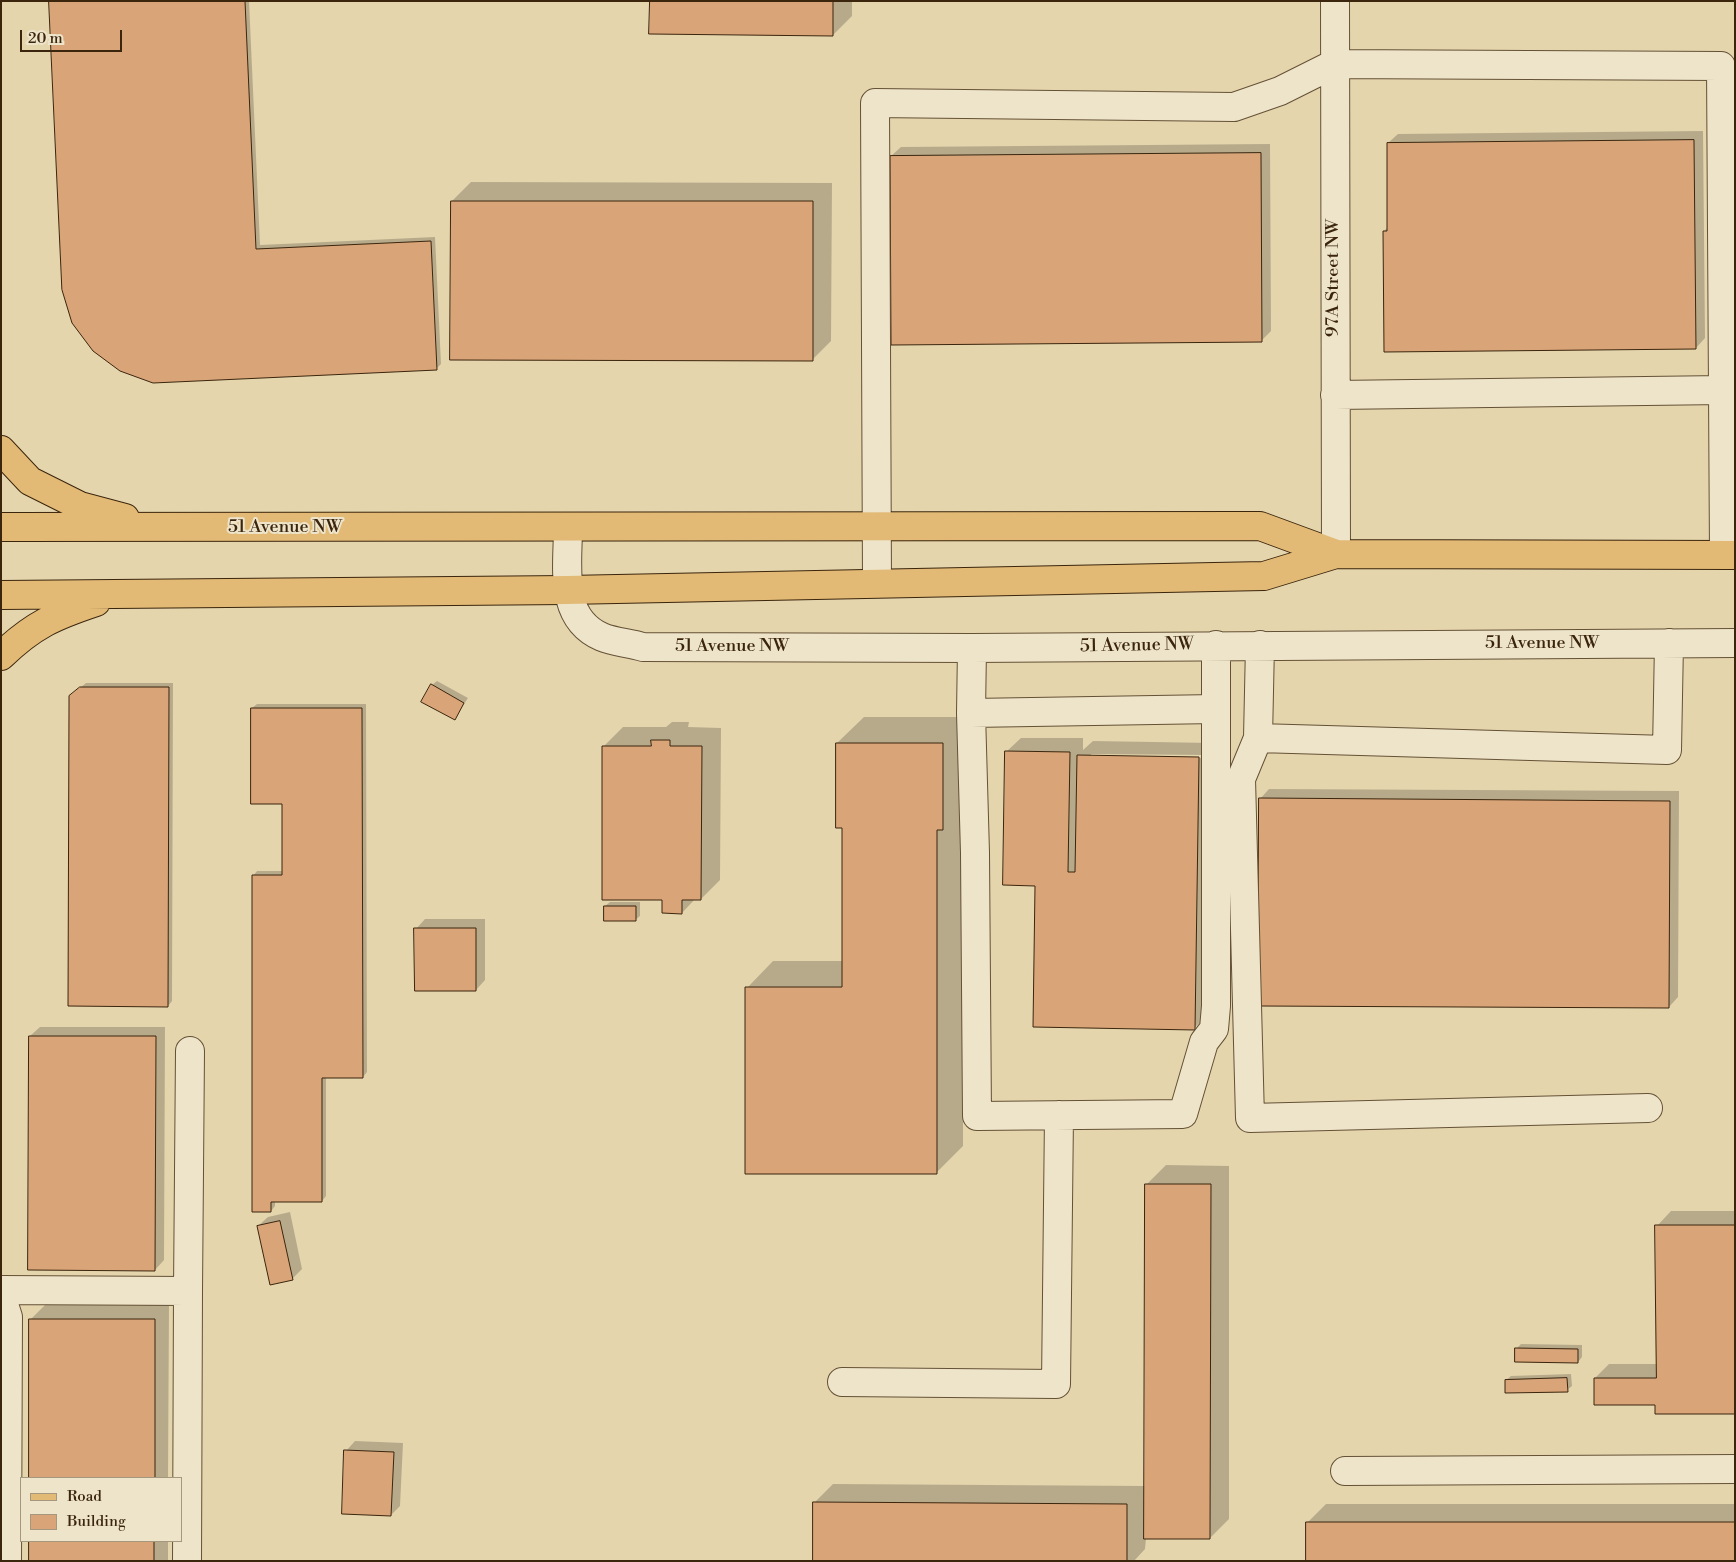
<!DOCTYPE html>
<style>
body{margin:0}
#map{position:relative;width:1736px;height:1562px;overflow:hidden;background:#e4d5ad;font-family:"Libre Bodoni",serif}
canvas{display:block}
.frame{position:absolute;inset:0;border:2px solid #3b250d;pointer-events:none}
.legend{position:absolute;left:20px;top:1477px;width:162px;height:65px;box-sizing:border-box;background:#ede4ca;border:1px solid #a6987e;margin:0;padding:6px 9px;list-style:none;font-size:15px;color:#3b250d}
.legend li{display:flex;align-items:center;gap:10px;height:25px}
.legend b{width:25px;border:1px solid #a6987e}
.scale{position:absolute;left:20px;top:30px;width:102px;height:22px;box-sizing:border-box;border:2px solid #3b250d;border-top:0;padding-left:6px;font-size:15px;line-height:18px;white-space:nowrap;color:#3b250d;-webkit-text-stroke:4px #ede4ca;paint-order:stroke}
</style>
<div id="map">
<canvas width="1736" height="1562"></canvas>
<div class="frame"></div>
<ul class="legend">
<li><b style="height:6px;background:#e2ba76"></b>Road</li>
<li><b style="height:14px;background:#d8a478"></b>Building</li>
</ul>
<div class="scale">20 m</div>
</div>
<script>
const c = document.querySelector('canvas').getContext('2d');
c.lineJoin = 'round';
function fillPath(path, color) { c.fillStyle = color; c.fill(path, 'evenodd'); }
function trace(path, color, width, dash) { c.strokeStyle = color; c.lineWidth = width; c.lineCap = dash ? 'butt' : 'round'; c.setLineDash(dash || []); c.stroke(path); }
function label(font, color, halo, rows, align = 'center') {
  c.font = font + ' "Libre Bodoni",serif'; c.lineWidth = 4; c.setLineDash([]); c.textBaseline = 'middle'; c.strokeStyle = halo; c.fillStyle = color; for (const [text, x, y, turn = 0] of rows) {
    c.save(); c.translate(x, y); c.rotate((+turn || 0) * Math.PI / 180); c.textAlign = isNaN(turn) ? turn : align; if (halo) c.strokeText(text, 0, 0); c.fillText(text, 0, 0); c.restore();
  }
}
const shadow = new Path2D(`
 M50,1H249L260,245L435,237L441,364L436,369L121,370L93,350Z
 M651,1H852V16L833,35Z
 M1703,131L1705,338L1696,348L1384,231L1389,226L1388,143L1398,134Z
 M1270,144L1271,331L1262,340L891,156L901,147Z
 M471,182L832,183L831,341L812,360L452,201Z
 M437,681L468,698L454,719L432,685Z
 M86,683H173L172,1001L168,1006L75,692Z
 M257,704H366L367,1072L363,1077H326V1196L322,1201H275V1206L271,1211L253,876L257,871H284V803L252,708Z
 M864,717H969L963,808V1146L936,1173L747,988L773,961H843V827L837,743Z
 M672,722H689L688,727L721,728L720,880L701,899H695L682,913L664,899L604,746L623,727H666Z
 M1021,738H1083V750L1093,741L1213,743L1209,1014L1194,1028L1036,885L1006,752ZM1091,754L1205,755V758L1091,756Z
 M1269,789L1679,791L1678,997L1669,1007L1260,799Z
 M610,902H640V916L635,920L605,906Z
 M425,919H485V980L476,990L416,929Z
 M40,1027H165L164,1260L155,1270L30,1036Z
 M1166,1165L1229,1166V1519L1210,1538H1146L1145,1549L1134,1561H814V1503L833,1484L1146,1486L1147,1184Z
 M1671,1211H1735V1412L1656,1404L1595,1378L1609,1364H1657V1226Z
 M290,1212L302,1269L292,1279L258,1226L268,1217Z
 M45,1305H169L168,1478H30V1320Z
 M1521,1344L1582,1345V1357L1578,1362L1516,1349Z
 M1571,1374L1572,1386L1567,1390L1506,1380L1511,1376Z
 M355,1441L403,1443L400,1506L391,1515L346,1451Z
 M1326,1504H1735V1561L1307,1523Z
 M30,1541H168V1561H30Z`);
const building = new Path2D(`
 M49,1H245L256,249L431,241L437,370L153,383L120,371L93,351L72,323L62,290Z
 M650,1H833V36L649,34Z
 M1694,140L1696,349L1384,352L1383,231H1387V143Z
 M1261,153L1262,342L891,345L890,156Z
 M451,201H813V361L450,360Z
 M431,684L464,703L455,720L421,702Z
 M80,687H169L168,1007L68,1006L69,705V696Z
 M251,708H362L363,1078H322V1202H271V1212H252V875H282V804H251Z
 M651,740H670V746H702L701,900H682V914L662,913V900H602V746H651Z
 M836,743H943V830H937V1174H745V987H842V828H836Z
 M1005,751L1070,752L1068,872H1075L1077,755L1199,757L1195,1030L1033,1027L1035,886L1003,885Z
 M1259,798L1670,801L1669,1008L1258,1006Z
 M604,906H636V921H604Z
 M414,928H476V991H415Z
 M29,1036H156L155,1271L28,1270Z
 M1145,1184H1211L1210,1539H1144Z
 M280,1221L293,1280L270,1285L257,1226Z
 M1655,1225H1735V1414H1655V1405H1594V1378H1656Z
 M29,1319H155V1478H29Z
 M1515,1348L1578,1349V1363L1515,1362Z
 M1567,1378L1568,1392L1505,1393V1380Z
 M344,1450L394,1452L391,1516L342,1514Z
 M813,1502L1127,1504V1561H813Z
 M1306,1522H1735V1561H1306Z
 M29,1541H154V1561H29Z`);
const minor = new Path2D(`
 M1335,1L1336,554
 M1335,395L1723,390
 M568,527C568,566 558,618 602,637C614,642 630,643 643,647L972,648L1735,643
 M877,583L875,103L1234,107L1280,91L1334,64L1721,66L1724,555
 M1260,645L1258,738L1667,750L1669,643
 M972,648L971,713L975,853L977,1116L1183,1114L1204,1042L1214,1029L1216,1006V645
 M971,713L1216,709
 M1258,738L1241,779L1250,1118L1648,1108
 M1,1290L188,1291L187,1561
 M188,1291L190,1051
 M1,1295L8,1317L7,1561
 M842,1382L1056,1384L1059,1115
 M1345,1471L1735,1469`);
const major = new Path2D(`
 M1,450L30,481L80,506L125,518
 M1,527L1260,526L1336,554
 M1,595L567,590L1264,576L1336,554L1735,555
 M1,656C33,625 54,616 96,602`);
const streetNames = [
 ["97A Street NW",1334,278,-90],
 ["51 Avenue NW",285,528],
 ["51 Avenue NW",1542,644],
 ["51 Avenue NW",1137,646,-1],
 ["51 Avenue NW",732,647]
];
fillPath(shadow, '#0003');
fillPath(building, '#d8a478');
trace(building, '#3b250d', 1);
trace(minor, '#655135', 30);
trace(major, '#3b250d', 30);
trace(minor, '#ede4ca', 28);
trace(major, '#e2ba76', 28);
label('18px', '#3b250d', '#ede4ca', streetNames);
</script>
